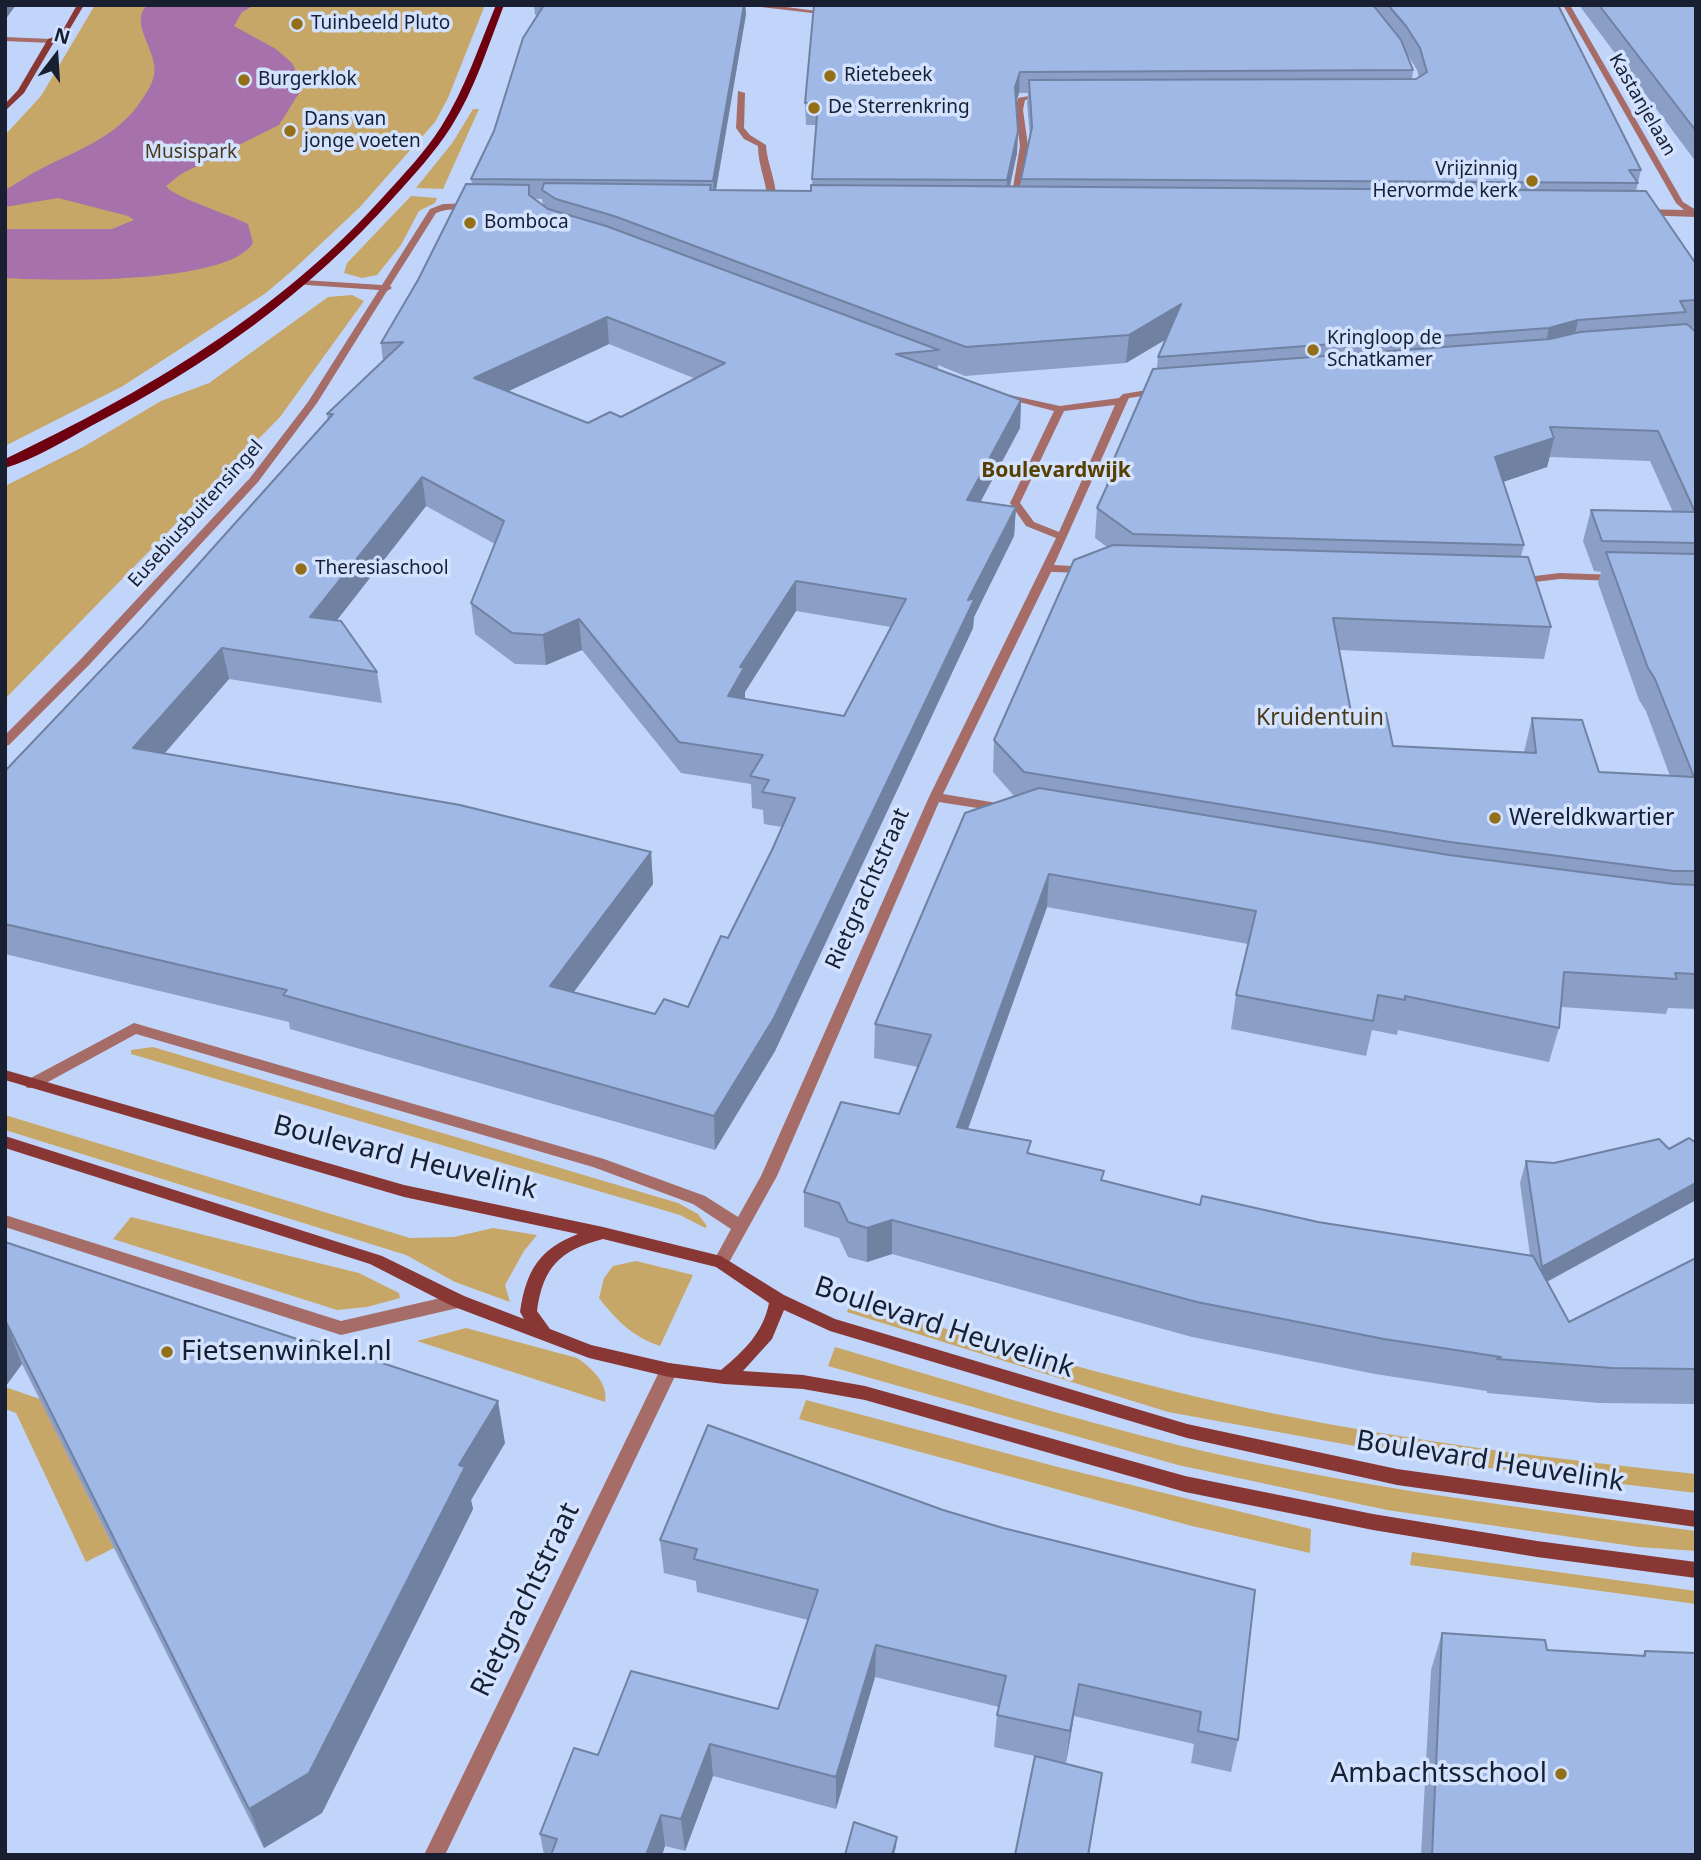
<!DOCTYPE html>
<style>
body{margin:0}
#map{position:relative;width:1701px;height:1860px;overflow:hidden;background:#c1d5fb;font-family:"Noto Sans",sans-serif}
canvas{display:block}
.frame{position:absolute;inset:0;border:7px solid #171f31;pointer-events:none}
.north{position:absolute;left:21px;top:21px;width:70px;height:70px;-webkit-text-stroke:5px #d3e2ff;paint-order:stroke;rotate:17deg;font-size:19px;font-weight:700;line-height:28px;text-align:center;color:#171f31}
.north::after{content:'';display:block;margin:auto;width:24px;height:32px;background:#171f31;clip-path:polygon(50% 0,100% 100%,50% 72%,0 100%)}
</style>
<div id="map">
<canvas width="1701" height="1860"></canvas>
<div class="frame"></div>
<div class="north">N</div>
</div>
<script>
const c = document.querySelector('canvas').getContext('2d');
c.lineJoin = 'round';
function fillPath(path, color) { c.fillStyle = color; c.fill(path, 'evenodd'); }
function trace(path, color, width, dash) { c.strokeStyle = color; c.lineWidth = width; c.lineCap = dash ? 'butt' : 'round'; c.setLineDash(dash || []); c.stroke(path); }
function label(font, color, halo, rows, align = 'center') {
  c.font = font + ' "Noto Sans",sans-serif'; c.lineWidth = 7; c.setLineDash([]); c.textBaseline = 'middle'; c.strokeStyle = halo; c.fillStyle = color; for (const [text, x, y, turn = 0] of rows) {
    c.save(); c.translate(x, y); c.rotate((+turn || 0) * Math.PI / 180); c.textAlign = isNaN(turn) ? turn : align; if (halo) c.strokeText(text, 0, 0); c.fillText(text, 0, 0); c.restore();
  }
}
const green = new Path2D(`
 M95,5H485L448,98L435,122L360,207L293,270L266,293L123,386L5,446V135L41,96Z
 M473,109H479L443,189L416,188L453,142Z
 M411,196L437,198L435,203L419,211L401,245L377,275L362,278L344,273L347,263Z
 M352,295L364,301L280,417L5,699V486L83,447L161,401L209,383L328,297Z
 M153,1047L678,1203L698,1214L707,1226L705,1228L680,1215L131,1054V1050Z
 M5,1115L410,1238L454,1237L493,1228L537,1235L524,1251L505,1285L510,1302L455,1282L406,1255L5,1130Z
 M131,1217L359,1273L399,1293L400,1298L367,1307L337,1310L113,1239Z
 M636,1261L693,1275L660,1346C633,1337 616,1320 599,1298L604,1278L613,1266Z
 M851,1300C992,1343 1132,1385 1276,1414C1415,1442 1555,1459 1696,1474V1493L1448,1463L1168,1412L847,1312Z
 M466,1328L577,1358C591,1367 609,1384 605,1402L417,1341Z
 M835,1347C950,1381 1065,1417 1182,1446C1351,1487 1524,1508 1696,1531V1551L1639,1547L1387,1510L1178,1465L828,1366Z
 M8,1388L40,1399L114,1548L86,1562L16,1413L5,1409V1389Z
 M806,1400L1058,1467L1311,1529L1310,1553L1192,1526L799,1419Z
 M1412,1552L1696,1591V1604L1410,1565Z`);
const water = new Path2D(`
 M147,5H255L242,12L234,26L276,49L292,63L300,79L301,90L279,125L181,174L166,186C173,197 231,215 248,224L253,243C228,285 52,281 5,278V229H112L134,220L128,216L58,198L5,207V190C14,185 23,179 33,173C71,152 112,141 139,104C145,95 152,86 154,75C159,52 128,24 147,5Z`);
const street = new Path2D(`
 M744,5H771L832,13L829,15Z
 M1563,5H1570L1683,202L1696,210V217L1641,215L1637,212L1641,209L1684,210L1676,203Z
 M5,37L51,39L55,41L51,43L5,41Z
 M738,91L745,93L744,128L750,135L766,145C767,166 780,187 775,208L768,206C768,185 758,167 758,146L744,139L736,128Z
 M1045,93H1048V97L1025,100L1023,110L1028,146L1017,203L1010,205L1020,146L1015,110L1018,98Z
 M476,203L477,205C465,211 449,207 436,213L390,286L392,288L387,291L317,403L258,482L89,665L9,745L5,746V735L81,659L250,478L308,402L379,290L306,285L303,284V280L382,285L430,209L443,204Z
 M1159,388L1164,391L1162,393L1129,398L1127,402L1054,565L1089,567L1095,570L1089,573L1051,572L943,794L1003,804L1010,808L1003,812L939,802L777,1176L727,1266L721,1268L715,1266L713,1262L731,1229L693,1204L593,1167L136,1034L37,1088H27L24,1084L27,1080L134,1023L604,1159L705,1196L738,1217L761,1176L929,797L1056,538L1026,526L1010,503L1054,411L1000,397L1005,394L1060,406L1119,398L1123,394ZM1115,405L1059,532L1034,522L1020,503L1064,411Z
 M1560,573L1617,575L1623,578L1617,581L1560,579L1518,584L1512,581L1518,578Z
 M5,1215L341,1321L458,1294L464,1296L466,1301L464,1306L458,1308L341,1335L5,1227Z
 M669,1363L675,1365L678,1370L445,1855H424L660,1370L663,1365Z`);
const secondary = new Path2D(`
 M77,5H84L65,37L54,42L24,93L5,111V104L18,90L48,39L60,35Z
 M5,1070L404,1185L603,1227L721,1256L784,1295L835,1319L1187,1424L1397,1469L1696,1511V1527L1397,1485L1187,1438L830,1331L784,1310L772,1339L743,1371L803,1375L865,1386L1185,1476L1373,1514L1537,1541L1696,1562V1578L1537,1557L1373,1530L1185,1492L865,1400L803,1389L724,1384L669,1377L589,1358L452,1306L370,1264L5,1148V1136L382,1256L464,1296L524,1319L520,1312C526,1271 539,1249 578,1234L404,1197L5,1080ZM603,1239L716,1267L769,1303C763,1333 744,1351 721,1370L669,1363L591,1345L550,1329L537,1311C543,1267 560,1250 603,1239Z`);
const primary = new Path2D(`
 M496,5H504C488,46 475,89 451,127C435,152 414,175 394,197C309,293 205,367 91,426C64,441 35,459 5,468V459C145,392 279,313 384,196C404,174 425,152 441,127C465,89 479,46 496,5Z`);
const wall = new Path2D(`
 M534,5H745L746,14L716,190L811,191L812,185L816,125H806L805,103L1373,5H1558L1641,170L1636,191L1696,264V327L1691,328L1696,332V1009L1668,1008L1666,1014L1561,1007L1559,1028L1549,1062L1398,1030L1397,1035L1372,1030L1366,1056L1231,1029L1236,995L1248,944L1047,907L968,1129L1103,1181L1200,1205L1318,1222L1530,1255L1520,1183L1526,1161L1696,1200L1547,1282L1569,1322L1696,1258V1404L1599,1403L1487,1393V1391L1375,1374L1192,1337L892,1254L867,1262L848,1257L839,1238L804,1227V1192L899,1114L918,1067L874,1058L875,1024L1014,796L993,772L994,740L1107,547L1095,538L1097,508L1106,488L1107,475L1157,368L1158,357L1165,340L1126,363L965,376L938,365V369L1021,400L1020,428L980,502L1016,507L1014,536L974,617L973,628L775,1051L715,1150L290,1029L289,1022L5,954V771L143,626L328,420L327,414L383,361L381,343L472,184L471,179L494,131L538,15H535ZM1407,54L1417,70L1419,77L1416,79H1412L1413,70ZM1019,93H1028L1027,103L1030,137L1021,179V187H1010L1017,153L1018,131L1016,103ZM535,199H542L543,206ZM609,344L696,379L621,417L588,423L508,391ZM1550,457L1650,461L1673,512L1591,510L1583,541L1594,571L1601,572L1598,583L1639,700L1646,711L1670,776L1599,772L1532,718L1524,752L1393,746L1351,712L1339,650L1544,659L1551,627L1521,556L1524,545L1503,482L1547,467ZM426,506L495,544L471,603L475,634L515,664L546,665L582,650L681,773L751,784L752,808L763,810L764,824L782,827L772,850L728,938L688,1007L655,1014L573,993L653,884L651,852L165,753L229,679L382,703L377,672L337,620ZM796,611L891,627L844,716L745,699V692Z
 M1579,5H1696V162Z
 M5,1242L505,1443L471,1500L473,1509L322,1813L264,1848L22,1364L5,1387Z
 M943,1510L1238,1740L1231,1772L1191,1763L1194,1744L1074,1716L1066,1763L994,1747L997,1715L999,1707L875,1677L836,1809L713,1776L685,1851L665,1846L662,1855H544L540,1834L598,1755L778,1709L808,1620L697,1592L696,1581L664,1573L660,1540Z
 M1442,1633L1547,1650L1642,1656L1645,1651L1696,1855H1421L1431,1670Z`);
const shadedWall = new Path2D(`
 M5,5H16L5,20Z
 M744,5H745L746,14L714,201L713,181Z
 M1020,72L1019,93L1014,109L1015,87Z
 M1018,131L1017,153L1006,202L1007,180Z
 M1181,304L1178,332L1126,363L1129,335Z
 M607,317L609,344L477,406L474,378Z
 M1578,320L1572,348L1543,356L1549,328Z
 M1021,400L1020,428L966,529L967,500Z
 M1554,438L1547,467L1488,487L1495,457Z
 M422,477L426,506L316,647L310,617Z
 M1016,507L1014,536L974,617L973,628L775,1051L715,1150L714,1116L968,600Z
 M796,581V611L745,692V699L728,696L740,667Z
 M579,619L582,650L546,665L543,635Z
 M222,648L229,679L142,779L133,748Z
 M651,852L653,884L554,1019L550,986Z
 M1049,874L1047,907L956,1162L957,1127Z
 M1696,1183V1200L1535,1288L1542,1267Z
 M892,1220V1254L867,1262V1228Z
 M6,1322L22,1364L5,1387V1323Z
 M498,1401L505,1443L471,1500L473,1509L322,1813L264,1848L249,1809Z
 M876,1645L875,1677L836,1809V1777Z
 M1079,1684L1074,1716L1066,1763L1070,1731Z
 M710,1744L713,1776L685,1851L681,1819Z
 M1102,1773L1089,1855H1088Z
 M661,1815L665,1846L662,1855H646Z
 M897,1837L896,1846L894,1855H892Z`);
const building = new Path2D(`
 M544,5H744L713,181L471,179L494,131L523,38Z
 M814,5H1373L1401,40L1413,70L1020,72L1015,87L1018,131L1007,180L812,179L818,103H805Z
 M1388,5H1558L1641,170H1629L1638,183L1021,179L1032,127L1029,80L1416,79L1427,72L1420,48L1406,26Z
 M1599,5H1696V131Z
 M544,183L711,185L710,190L811,191V185L1646,191L1696,264V300L1680,301L1686,312L1578,320L1549,328L1158,357L1181,304L1129,335L966,347L614,216L556,199L542,190Z
 M466,184L529,185V195L548,209L606,226L939,350L896,354L1021,400L967,500L1016,507L968,600L975,598L774,1018L714,1116L283,995L287,990L5,924V771L143,626L333,414H327L403,342L381,343L418,280ZM607,317L725,363L621,417L610,412L588,423L474,378ZM422,477L504,521L471,603L512,633L543,635L579,619L679,742L763,755L750,776L769,780L762,792L795,798L772,850L728,938L721,936L688,1007L664,999L655,1014L550,986L651,852L460,805L133,748L222,648L377,672L341,621L310,617ZM796,581L906,599L844,716L728,696L744,668L740,667Z
 M1687,324L1696,332V543L1602,541L1591,510L1695,512L1658,431L1550,427L1554,438L1495,457L1524,545L1133,534L1097,508L1111,477L1107,475L1153,369L1550,339L1580,332Z
 M1113,545L1528,557L1551,627L1333,618L1351,712L1386,713L1393,746L1536,753L1532,718L1582,720L1599,772L1694,777L1655,679L1648,668L1606,552L1696,554V871H1674L1450,842L1024,772L994,740L1074,560Z
 M1039,788L1449,855L1674,884L1696,885V974L1675,973L1677,979L1564,972L1559,1028L1405,996V1000L1378,995L1373,1021L1236,995L1256,911L1049,874L957,1127L1031,1141L1027,1153L1104,1171L1101,1180L1200,1205L1202,1196L1318,1222L1533,1256L1569,1322L1696,1258V1369L1612,1368L1497,1359L1501,1357L1384,1339L1197,1302L892,1220L867,1228L848,1222L839,1203L804,1192L841,1102L899,1114L931,1035L875,1024L965,813Z
 M1689,1138L1696,1143V1183L1542,1267L1526,1161L1554,1163L1659,1139L1669,1149Z
 M5,1242L309,1343L312,1340L498,1401L459,1465L465,1467L309,1773L249,1809L6,1322L5,1323Z
 M708,1425L943,1510L1003,1528L1255,1590L1238,1740L1198,1731L1201,1712L1079,1684L1070,1731L997,1715L1006,1676L876,1645L836,1777L710,1744L681,1819L661,1815L646,1855H551L557,1839L540,1834L574,1748L598,1755L631,1671L778,1709L818,1590L694,1559L697,1549L660,1540Z
 M1442,1633L1545,1640L1547,1650L1645,1656V1651L1696,1653V1855H1432Z
 M1035,1756L1102,1773L1088,1855H1015Z
 M854,1822L897,1837L892,1855H845Z`);
const markers = [
 [297,24,7,"#936f17"],
 [830,76,7,"#936f17"],
 [244,80,7,"#936f17"],
 [814,108,7,"#936f17"],
 [290,131,7,"#936f17"],
 [1532,181,7,"#936f17"],
 [470,223,7,"#936f17"],
 [1313,350,7,"#936f17"],
 [301,569,7,"#936f17"],
 [1495,818,7,"#936f17"],
 [167,1352,7,"#936f17"],
 [1561,1774,7,"#936f17"]
];
const farPoinames = [
 ["Tuinbeeld Pluto",311,24],
 ["Rietebeek",844,76],
 ["Burgerklok",258,80],
 ["De Sterrenkring",828,108],
 ["Dans van",304,120],
 ["jonge voeten",304,142],
 ["Vrijzinnig",1518,170,"right"],
 ["Hervormde kerk",1518,192,"right"],
 ["Bomboca",484,223],
 ["Kringloop de",1327,339],
 ["Schatkamer",1327,361],
 ["Theresiaschool",315,569]
];
const farStreetnames = [
 ["Kastanjelaan",1642,105,60],
 ["Eusebiusbuitensingel",196,514,-48]
];
const farParknames = [
 ["Musispark",191,153]
];
const farNeighbourhoodnames = [
 ["Boulevardwijk",1056,471]
];
const parkNames = [
 ["Kruidentuin",1320,718]
];
const poiNames = [
 ["Wereldkwartier",1509,818]
];
const streetNames = [
 ["Rietgrachtstraat",868,889,-66]
];
const nearStreetnames = [
 ["Boulevard Heuvelink",405,1158,14],
 ["Boulevard Heuvelink",944,1328,18],
 ["Boulevard Heuvelink",1490,1462,9],
 ["Rietgrachtstraat",526,1600,-64]
];
const nearPoinames = [
 ["Fietsenwinkel.nl",181,1352],
 ["Ambachtsschool",1547,1774,"right"]
];
fillPath(green, '#c7a767');
fillPath(water, '#a772ac');
fillPath(street, '#a56c68');
fillPath(secondary, '#883735');
fillPath(primary, '#6f000f');
fillPath(wall, '#8a9ec6');
fillPath(shadedWall, '#7081a1');
fillPath(building, '#a0b8e6');
trace(building, '#7081a1', 2);
for (const [x, y, r, color] of markers) { const dot = new Path2D(); dot.arc(x, y, r, 0, 2 * Math.PI); c.fillStyle = color; c.fill(dot); trace(dot, '#d3e2ff', 2.5); }
label('19px', '#171f31', '#d3e2ff', farPoinames, 'left');
label('19px', '#171f31', '#d3e2ff', farStreetnames);
label('19px', '#4a3a19', '#d3e2ff', farParknames);
label('bold 21px', '#573f00', '#d3e2ff', farNeighbourhoodnames);
label('23px', '#4a3a19', '#d3e2ff', parkNames);
label('23px', '#171f31', '#d3e2ff', poiNames, 'left');
label('23px', '#171f31', '#d3e2ff', streetNames);
label('28px', '#171f31', '#d3e2ff', nearStreetnames);
label('28px', '#171f31', '#d3e2ff', nearPoinames, 'left');
</script>
